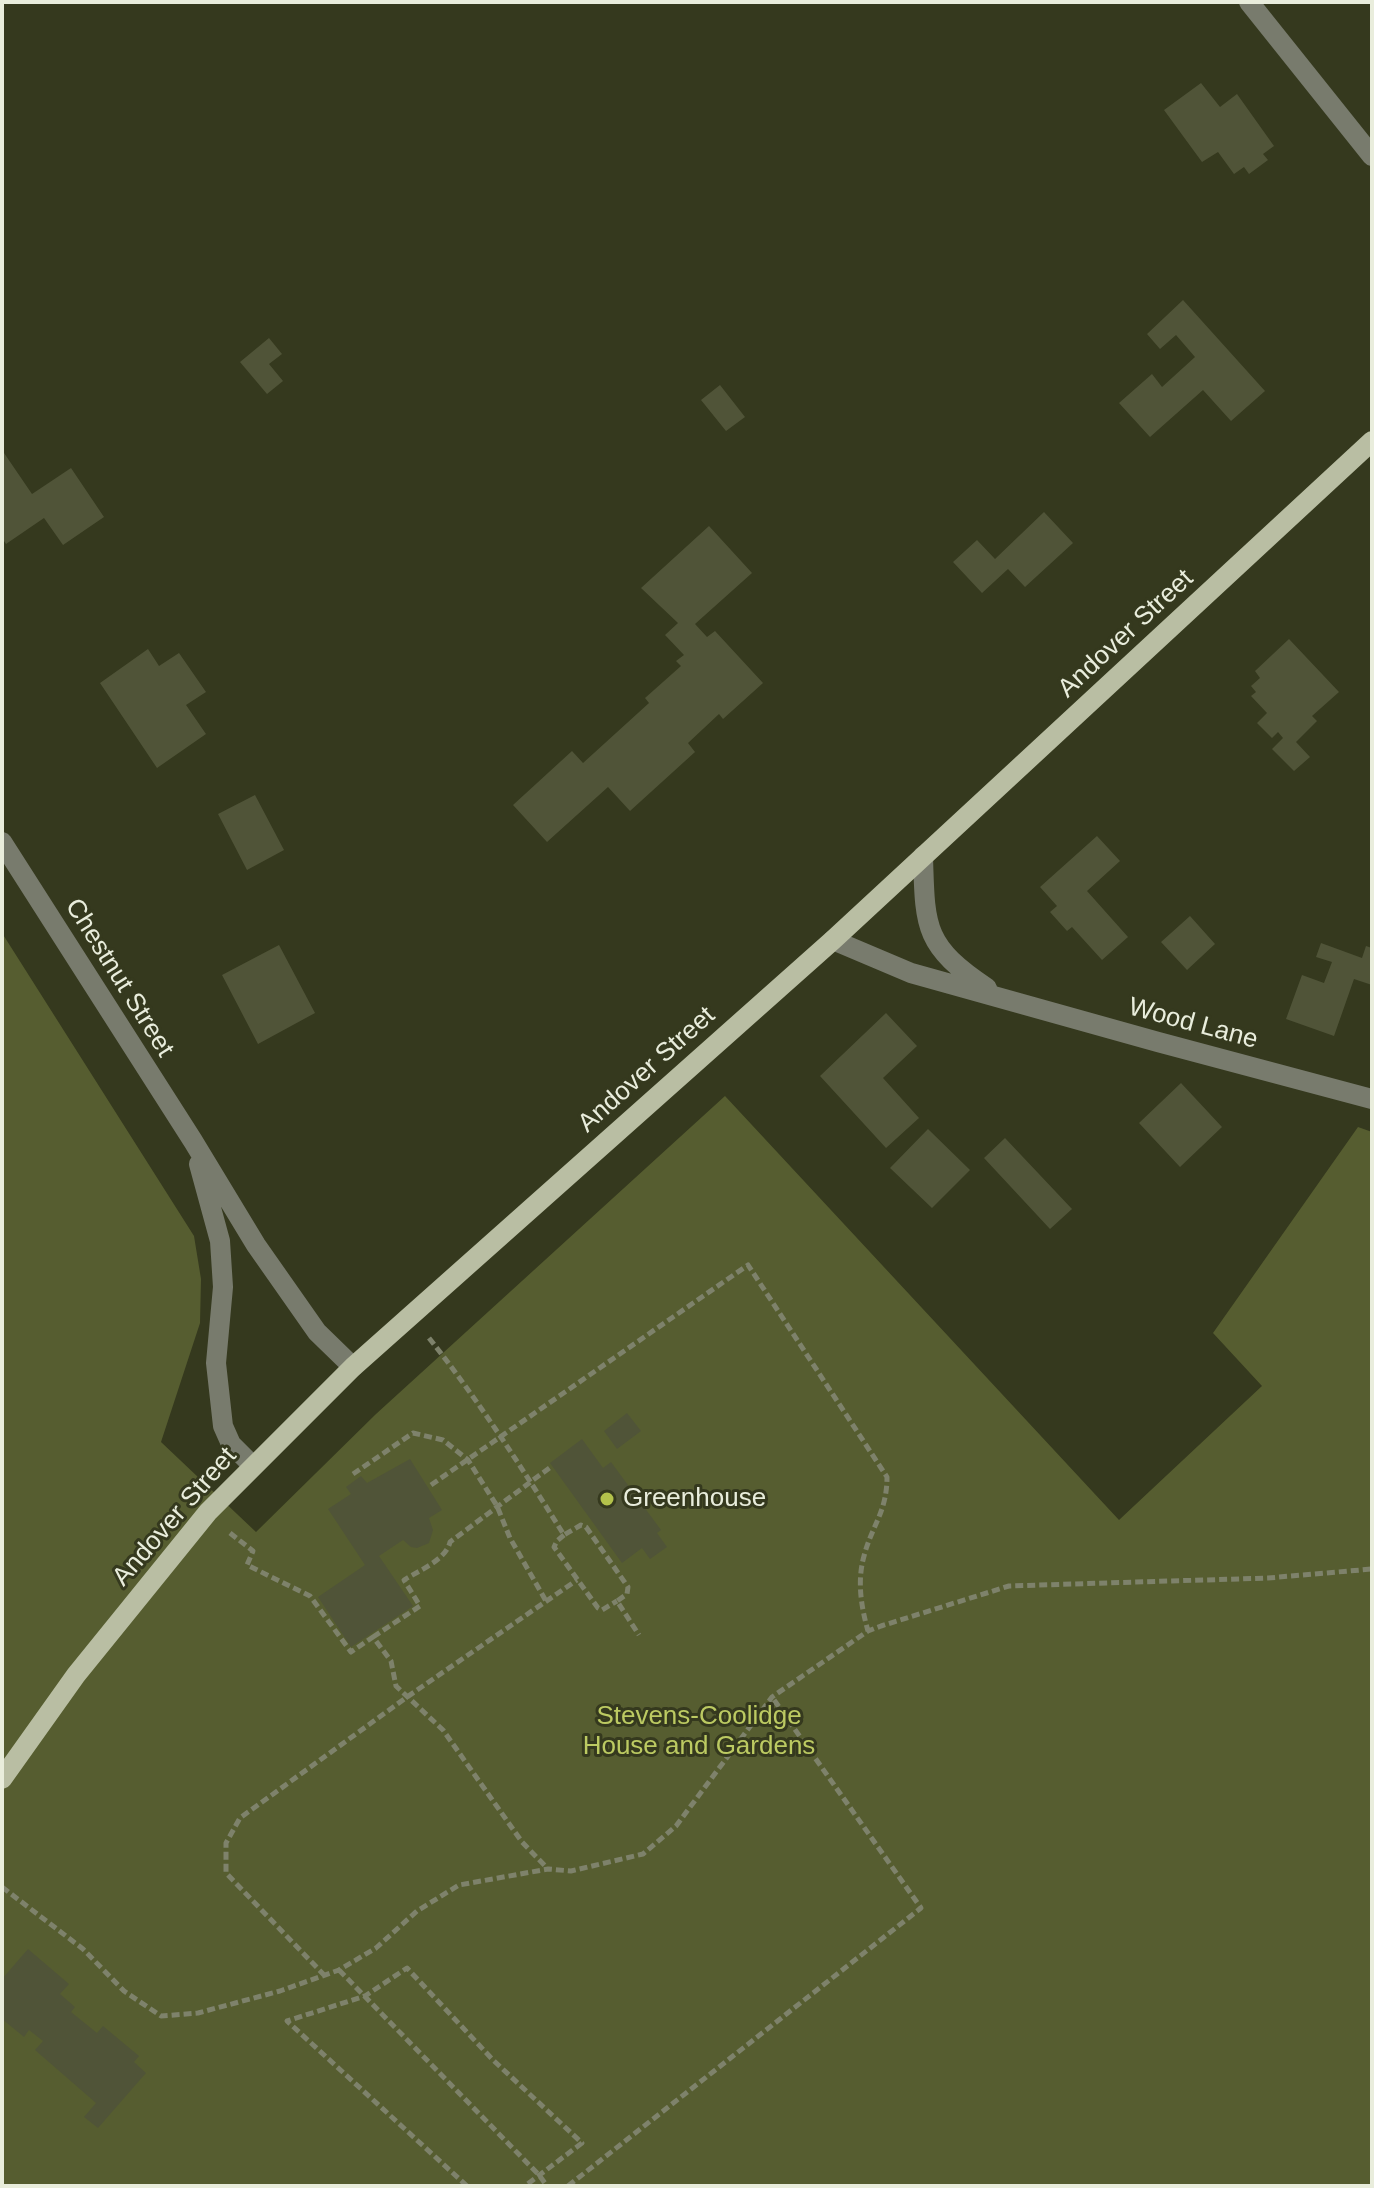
<!DOCTYPE html>
<style>
body{margin:0}
#map{position:relative;width:1374px;height:2188px;overflow:hidden;background:#35391e;font-family:Helvetica,sans-serif}
canvas{display:block}
.frame{position:absolute;inset:0;border:4px solid #e9eddc;pointer-events:none}
</style>
<div id="map">
<canvas width="1374" height="2188"></canvas>
<div class="frame"></div>
</div>
<script>
const c = document.querySelector('canvas').getContext('2d');
c.lineJoin = 'round';
function fillPath(path, color) { c.fillStyle = color; c.fill(path, 'evenodd'); }
function trace(path, color, width, dash) { c.strokeStyle = color; c.lineWidth = width; c.lineCap = dash ? 'butt' : 'round'; c.setLineDash(dash || []); c.stroke(path); }
function label(font, color, halo, rows, align = 'center') {
  c.font = font + ' Helvetica,sans-serif'; c.lineWidth = 6; c.setLineDash([]); c.textBaseline = 'middle'; c.strokeStyle = halo; c.fillStyle = color; for (const [text, x, y, turn = 0] of rows) {
    c.save(); c.translate(x, y); c.rotate((+turn || 0) * Math.PI / 180); c.textAlign = isNaN(turn) ? turn : align; if (halo) c.strokeText(text, 0, 0); c.fillText(text, 0, 0); c.restore();
  }
}
const green = new Path2D(`
 M2,933L194,1236L201,1279L200,1323L161,1442L256,1532L376,1414L725,1096L1119,1520L1262,1386L1213,1333L1358,1127L1372,1132V2186H2Z`);
const building = new Path2D(`
 M1201,83L1220,107L1237,94L1274,146L1263,154L1268,160L1249,174L1244,167L1234,174L1218,152L1202,162L1164,110Z
 M1183,300L1265,391L1231,421L1203,390L1150,437L1119,403L1152,374L1162,387L1195,357L1176,335L1160,349L1147,334Z
 M269,338L282,354L269,364L283,381L267,394L240,362Z
 M720,385L745,417L726,431L701,400Z
 M2,450L32,494L71,468L104,517L63,545L44,518L6,544L2,538Z
 M1044,512L1073,543L1025,587L1008,569L982,593L953,562L977,540L995,559Z
 M709,526L752,573L695,624L707,637L715,631L763,683L723,719L719,714L688,743L695,752L630,811L608,787L547,842L513,805L572,751L583,763L649,703L645,698L681,666L676,661L684,655L665,635L678,623L641,588Z
 M1289,639L1339,692L1312,716L1317,721L1296,742L1310,757L1294,771L1272,749L1283,738L1278,732L1272,738L1257,723L1267,713L1251,696L1256,692L1251,686L1260,678L1255,671Z
 M148,649L159,666L179,653L206,692L186,705L206,734L157,768L100,683Z
 M255,795L284,850L247,870L218,814Z
 M1097,836L1120,861L1087,891L1128,937L1102,960L1072,927L1067,931L1050,912L1057,906L1040,887Z
 M1190,916L1215,944L1187,970L1161,942Z
 M1321,943L1362,958L1366,946L1372,948V985L1354,979L1334,1036L1286,1019L1302,975L1324,983L1332,962L1316,957Z
 M279,945L315,1013L258,1044L222,975Z
 M886,1013L917,1046L883,1078L919,1118L886,1148L820,1076Z
 M1181,1083L1222,1127L1180,1167L1139,1123Z
 M928,1129L970,1170L932,1208L890,1168Z
 M1005,1138L1072,1209L1050,1229L984,1158Z
 M627,1413L641,1431L617,1449L604,1431Z
 M582,1439L603,1468L611,1462L661,1530L657,1533L667,1547L650,1559L642,1548L622,1563L550,1463Z
 M410,1459L442,1510L429,1518L433,1530L429,1543L417,1548L411,1547L403,1540L379,1556L413,1606L351,1647L318,1597L365,1565L328,1509L351,1494L346,1487L361,1476L367,1483Z
 M28,1949L69,1984L60,1994L75,2007L71,2012L97,2033L103,2026L139,2056L134,2062L146,2073L98,2128L84,2117L96,2103L35,2050L43,2041L29,2030L24,2037L2,2019V1979Z`);
const path = new Path2D(`
 M429,1338C479,1401 522,1468 564,1535L581,1525L586,1527L628,1587L627,1594L617,1601L639,1635
 M353,1474L413,1433L443,1440L468,1460L497,1506L510,1538L546,1601
 M431,1485L748,1265L887,1477C887,1512 872,1525 864,1556C857,1581 861,1606 868,1631
 M230,1533L253,1551L247,1565L310,1596L351,1652L373,1637L391,1661L396,1686L443,1730L522,1842L548,1869
 M564,1535L557,1541L554,1547L598,1608L602,1610L617,1601
 M373,1637L420,1606L404,1580C418,1571 446,1560 450,1542L552,1466
 M2,1887L83,1949L124,1991L161,2016L198,2013L280,1991L339,1970L376,1948L417,1911L459,1885L548,1869L571,1871L643,1854L676,1826L772,1697L868,1631L881,1626L1009,1586L1268,1578L1372,1569
 M339,1970L539,2175L547,2186
 M325,1976L226,1873V1843L240,1818L407,1697L577,1580
 M467,2186L287,2021L365,1996L407,1968L493,2060L582,2143L525,2186
 M568,2186L921,1908L772,1697`);
const minor = new Path2D(`
 M1249,2L1372,156
 M2,842L193,1141L256,1245L317,1332L353,1367
 M923,856C925,928 924,946 987,988
 M833,940L911,973L1158,1042L1372,1099
 M199,1164L220,1241L223,1287L216,1363L223,1426L231,1444L253,1466`);
const major = new Path2D(`
 M2,1779L76,1675L208,1512L353,1367L833,940L1372,441`);
const markers = [
 [607,1499,8,"#b3c24b"]
];
const streetNames = [
 ["Andover Street",1126,634,-43],
 ["Chestnut Street",119,978,58],
 ["Wood Lane",1193,1024,15],
 ["Andover Street",647,1070,-42],
 ["Andover Street",175,1517,-49]
];
const poiNames = [
 ["Greenhouse",623,1499]
];
const parkNames = [
 ["Stevens-Coolidge",699,1717],
 ["House and Gardens",699,1747]
];
fillPath(green, '#565d30');
fillPath(building, '#505438');
trace(path, '#7e826b', 5, [8, 4]);
trace(minor, '#787b6d', 20);
trace(major, '#b9bea3', 20);
for (const [x, y, r, color] of markers) { const dot = new Path2D(); dot.arc(x, y, r, 0, 2 * Math.PI); c.fillStyle = color; c.fill(dot); trace(dot, '#35391e', 3); }
label('26px', '#e9eddc', '#35391e', streetNames);
label('26px', '#e9eddc', '#35391e', poiNames, 'left');
label('26px', '#bcca62', '#35391e', parkNames);
</script>
